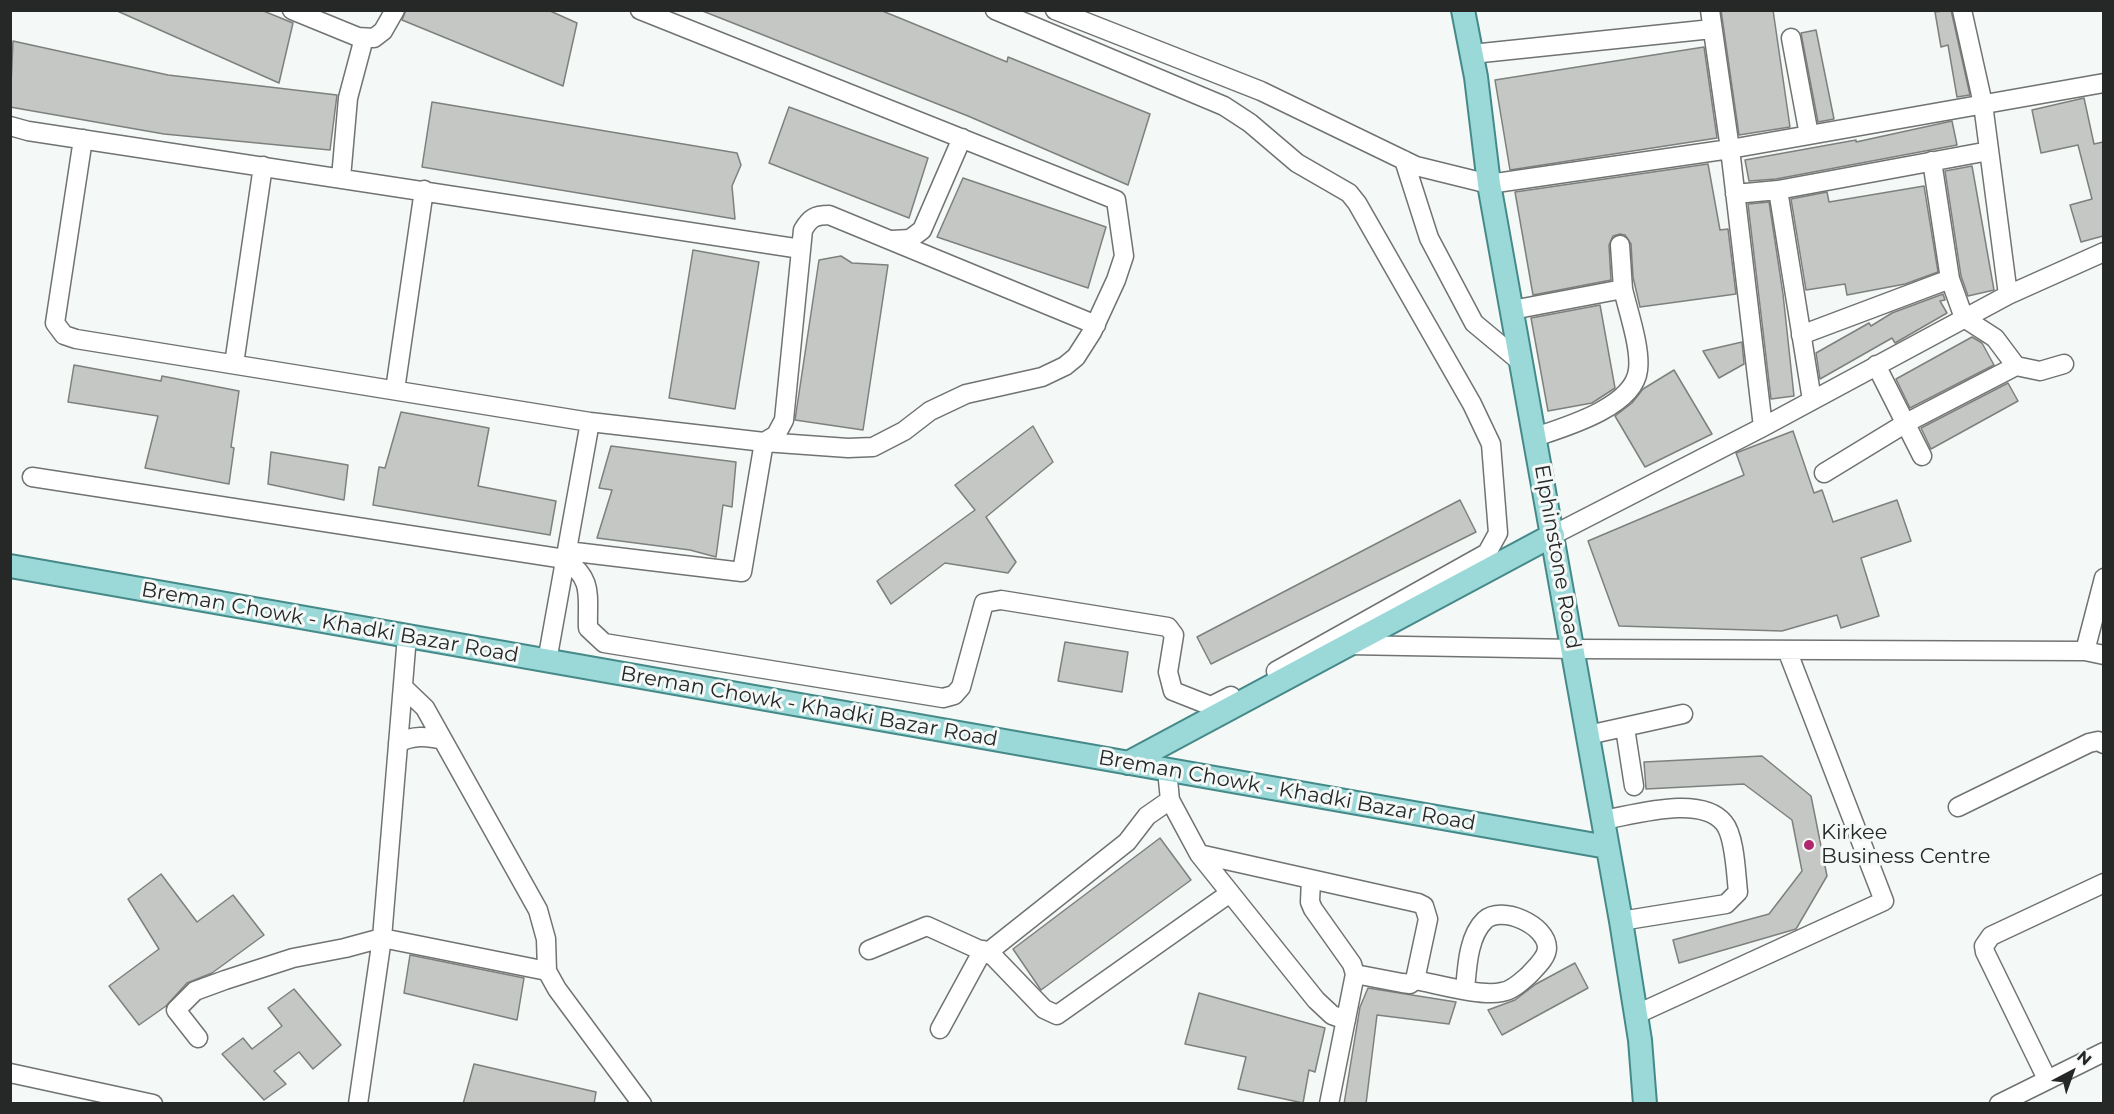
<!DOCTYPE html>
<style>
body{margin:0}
#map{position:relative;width:2114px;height:1114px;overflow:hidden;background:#f4f8f6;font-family:Montserrat,sans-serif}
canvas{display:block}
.frame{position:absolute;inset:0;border:12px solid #262827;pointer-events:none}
.north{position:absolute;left:2042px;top:1042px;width:60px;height:60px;-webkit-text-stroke:4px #f4f8f6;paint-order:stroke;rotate:41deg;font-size:16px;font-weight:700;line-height:24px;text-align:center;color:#262827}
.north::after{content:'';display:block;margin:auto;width:21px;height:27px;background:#262827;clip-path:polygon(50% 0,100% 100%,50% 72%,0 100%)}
</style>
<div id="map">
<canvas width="2114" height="1114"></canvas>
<div class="frame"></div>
<div class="north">N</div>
</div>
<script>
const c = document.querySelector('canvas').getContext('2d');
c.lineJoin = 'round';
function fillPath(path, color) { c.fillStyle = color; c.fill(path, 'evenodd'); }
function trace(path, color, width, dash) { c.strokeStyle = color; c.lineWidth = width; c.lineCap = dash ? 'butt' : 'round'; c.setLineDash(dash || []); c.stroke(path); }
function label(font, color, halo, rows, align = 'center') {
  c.font = font + ' Montserrat,sans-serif'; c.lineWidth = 6; c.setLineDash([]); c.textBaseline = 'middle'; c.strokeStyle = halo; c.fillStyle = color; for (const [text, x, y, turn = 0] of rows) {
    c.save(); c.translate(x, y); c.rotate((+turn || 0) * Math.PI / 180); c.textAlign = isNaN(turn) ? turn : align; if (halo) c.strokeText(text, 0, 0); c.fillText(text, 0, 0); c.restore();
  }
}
const building = new Path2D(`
 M115,10H261L293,23L279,83Z
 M406,10H548L577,23L563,86L402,20Z
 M700,10H880L1007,62L1008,57L1150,114L1128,185L968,116Z
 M1721,10H1773L1790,127L1739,135Z
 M1951,10L1970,95L1957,97L1948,45L1941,47L1935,12Z
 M1816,30L1834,119L1818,122L1801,33Z
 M13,41L168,75L337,95L330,150L164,134L10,107Z
 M1704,47L1717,138L1510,170L1495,80Z
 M2084,98L2094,144L2103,142V236L2081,242L2070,205L2092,199L2078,145L2041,153L2032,110Z
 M432,102L737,153L741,165L732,186L735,219L422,167Z
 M789,107L928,158L909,218L769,163Z
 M1952,121L1957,145L1776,179L1749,181L1745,160L1856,140V142Z
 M1708,164L1720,230L1728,229L1736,294L1640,307L1633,277L1631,244L1625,235L1620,234L1613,236L1609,245L1611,280L1533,295L1515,192Z
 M1972,166L1994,290L1968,296L1961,276L1945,171Z
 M963,178L1106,227L1088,288L937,237Z
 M1924,186L1938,272L1905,284L1847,295L1845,284L1806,290L1791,199L1827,192L1829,202Z
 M1769,202L1783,294L1794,396L1771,399L1748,204Z
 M693,250L759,262L735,409L669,398Z
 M841,256L852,263L888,265L863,430L795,420L819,260Z
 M1943,294L1945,300L1940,301L1947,313L1895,343L1892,338L1820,379L1816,353L1869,323L1871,326L1892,313Z
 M1600,305L1615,388L1592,403L1548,411L1531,318Z
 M1972,337L1982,343L1994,365L1910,408L1896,379Z
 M1742,342L1744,364L1719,378L1703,351Z
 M74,365L161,381L162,376L239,391L231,447L234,448L229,484L145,468L158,416L68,402Z
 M1674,370L1712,434L1645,467L1615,416L1632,403L1643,389Z
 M2008,383L2018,401L1931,449L1921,428Z
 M401,412L489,428L478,486L556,501L550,535L373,505L379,467L385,468Z
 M1033,426L1053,462L986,517L1016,562L1008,573L945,563L891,604L877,581L975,510L955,485Z
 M1793,431L1814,493L1822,490L1833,522L1897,500L1911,541L1861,558L1879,616L1841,628L1837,615L1782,631L1619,626L1588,541L1744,475L1736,453Z
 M611,446L736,462L732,507L723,505L716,557L690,550L597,538L612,490L599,488Z
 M271,452L348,465L344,500L268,484Z
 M1460,500L1476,532L1211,664L1197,637Z
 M1065,642L1128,652L1122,692L1058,681Z
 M1762,756L1811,796L1827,876L1796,929L1679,963L1673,940L1769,914L1802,871L1792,820L1744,784L1646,789L1644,762Z
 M1160,838L1191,880L1041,990L1013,949Z
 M161,874L197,922L233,895L264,935L212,973L187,983L166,1006L139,1025L109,986L159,949L128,899Z
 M410,955L524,978L517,1020L404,993Z
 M1575,963L1588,988L1502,1035L1488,1010L1515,1000L1536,984Z
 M1368,988L1456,1002L1449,1024L1377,1015L1366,1104H1344L1360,1007Z
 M294,989L341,1045L313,1069L299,1052L274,1071L286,1084L264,1100L222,1054L243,1038L252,1049L282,1026L268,1008Z
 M1199,993L1325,1028L1315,1072L1309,1070L1303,1103L1238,1089L1246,1057L1185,1044Z
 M474,1064L596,1092L594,1104H463Z`);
const minor = new Path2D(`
 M292,10L358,37L374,38L383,31L395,10
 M995,10L1224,106L1250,123L1297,163L1349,193L1357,203L1472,404L1491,444L1498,533L1487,553L1276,671
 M1055,10L1261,91L1416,166L1489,184L1730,149L2104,83
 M1710,10L1730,149L1763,427
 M1962,10L1983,104L2008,295
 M1791,38L1809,135
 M1472,54L1712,29
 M10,126L28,131L801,249
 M83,139L55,323L64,335L76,339L590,422L764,442L776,435L784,420L803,230C810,218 815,215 829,215L1096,325
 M1404,160L1429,238L1474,323L1522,363
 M1932,161L1950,279L1964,318L1995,338L2016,366
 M341,178L348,98L364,38
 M1735,194L1778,190
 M892,240L910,239L922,230L962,138
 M1512,310L1623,289L1620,245
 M1801,335L1950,279
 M234,364L263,166
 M1876,365L1922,456
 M395,390L424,190
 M1812,400L1778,190L1989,151
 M1535,437C1565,427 1634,407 1638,370C1641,348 1628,311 1623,289
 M1824,473L1906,423L2016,366L2040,371L2064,364
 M32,477L565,559C594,580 587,595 588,628L604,643L943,698L954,695L961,687L984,603L1001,600L1168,627L1174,635L1168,672L1173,691L1211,706L1231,696
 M1553,535L1763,427L2008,295L2104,252
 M567,551L742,572L764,442L848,448L873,447L904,431L930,411L966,394L1042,377L1065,366L1076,357L1092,332L1116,280L1124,256L1116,200L640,10
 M1348,645L1574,649L2085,651L2104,655
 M2085,651L2104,578
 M547,661L590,422
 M403,687L425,708L538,910L546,939L547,971L557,989L642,1104
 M1625,728L1634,786
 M1588,735L1683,714
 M398,743C413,735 427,736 443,740
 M1167,770L1170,800L1199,854L1316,1000L1332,1015L1346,1020
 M1958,807L2089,743L2098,741L2104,744
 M1603,820C1634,815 1701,794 1724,823C1735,836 1736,875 1738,892L1726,904L1621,921
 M1199,854L1418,903L1424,906L1428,919L1415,980L1410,984L1402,983L1355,974
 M1311,879L1310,902L1313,909L1352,964L1355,974L1329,1104
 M869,950L927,926L993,956L1044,1009L1057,1015L1230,893
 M987,953L1127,842L1147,816L1170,800
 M1415,980C1437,984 1481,997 1502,992C1512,991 1522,981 1529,975C1535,968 1547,958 1547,948C1547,925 1502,905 1485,920C1468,936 1467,968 1465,990
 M1635,1015L1884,901L1787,650
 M940,1029L983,950
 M198,1038L176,1010L195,991L225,980L293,958L345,948L382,938L547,971
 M10,1073L153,1104
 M2047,1079L1985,952L1984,946L1991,936L2104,883
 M358,1104L382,938L407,636
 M1999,1104L2104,1052`);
const major = new Path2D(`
 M1463,10L1476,77L1489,184L1621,921L1640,1040L1645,1104
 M10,566L1607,847
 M1128,763L1553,535`);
const markers = [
 [1809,845,6,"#af286d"]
];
const streetNames = [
 ["Elphinstone Road",1557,557,80],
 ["Breman Chowk - Khadki Bazar Road",330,623,10],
 ["Breman Chowk - Khadki Bazar Road",809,707,10],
 ["Breman Chowk - Khadki Bazar Road",1287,791,10]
];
const poiNames = [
 ["Kirkee",1821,833],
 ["Business Centre",1821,857]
];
fillPath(building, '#c5c7c4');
trace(building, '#7e807d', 1.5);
trace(minor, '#707372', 21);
trace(major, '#458a89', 26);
trace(minor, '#fff', 18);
trace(major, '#9ad9d8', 22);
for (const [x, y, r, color] of markers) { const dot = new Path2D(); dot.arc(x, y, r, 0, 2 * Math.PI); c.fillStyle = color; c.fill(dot); trace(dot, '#f4f8f6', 2); }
label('21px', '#262827', '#f4f8f6', streetNames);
label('21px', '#262827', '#f4f8f6', poiNames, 'left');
</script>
